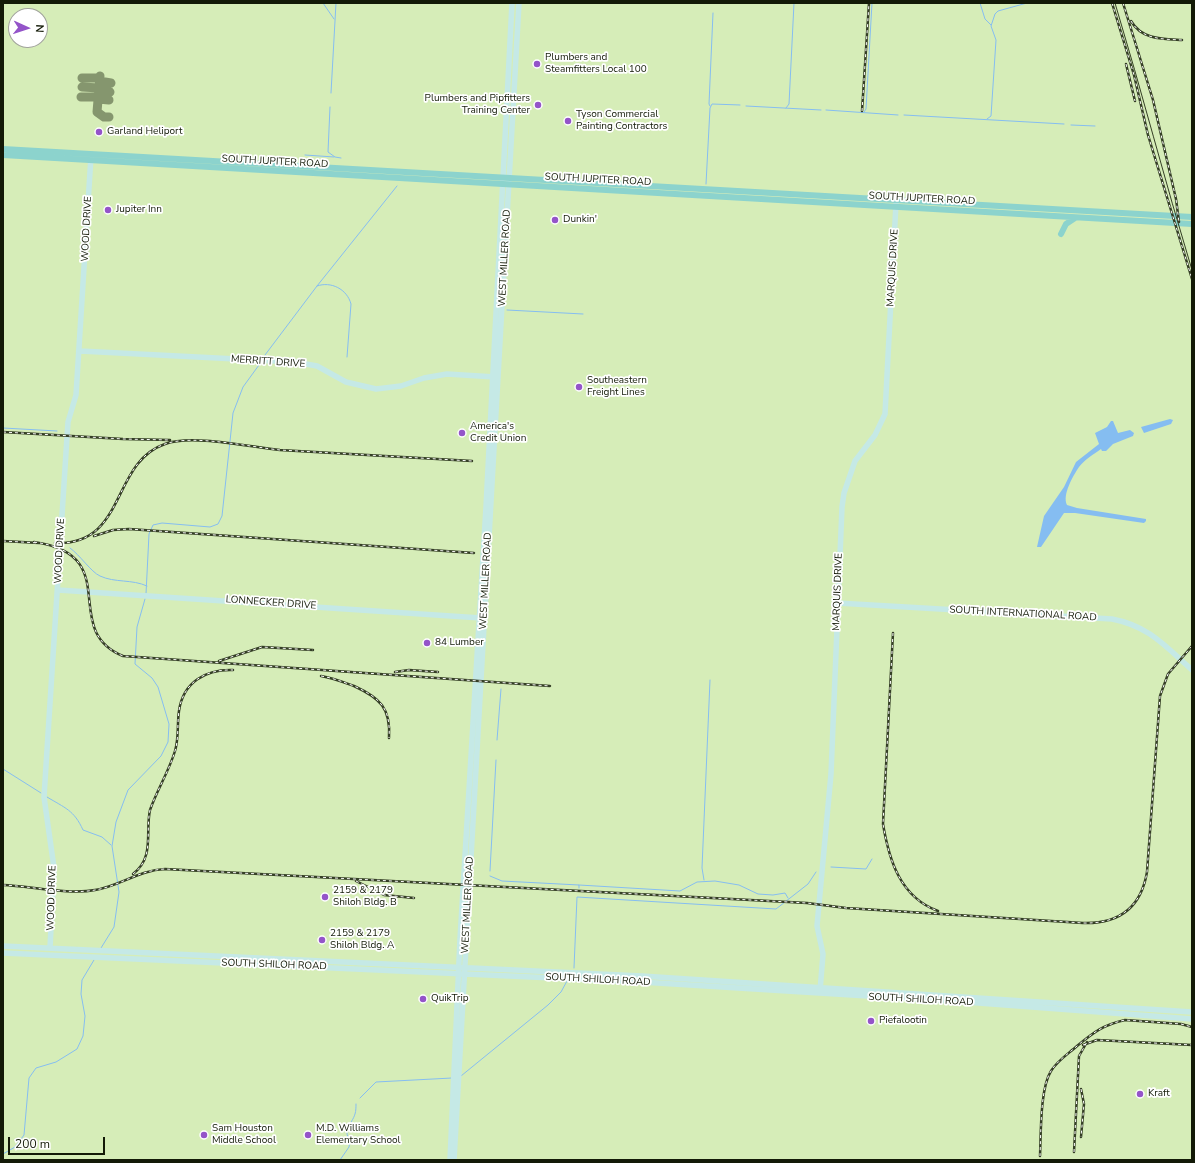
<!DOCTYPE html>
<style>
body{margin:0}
#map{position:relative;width:1195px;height:1163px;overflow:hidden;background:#d6edb8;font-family:"Nunito Sans",sans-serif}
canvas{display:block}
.frame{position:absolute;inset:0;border:4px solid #131a07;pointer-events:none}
.north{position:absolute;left:8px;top:8px;width:40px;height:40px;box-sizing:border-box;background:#fff;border:1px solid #a1a39c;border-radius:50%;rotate:93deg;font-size:11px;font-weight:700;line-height:16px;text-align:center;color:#131a07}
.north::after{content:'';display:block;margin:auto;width:14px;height:18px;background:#9454c9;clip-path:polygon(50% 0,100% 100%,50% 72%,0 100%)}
.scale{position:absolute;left:8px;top:1137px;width:97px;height:18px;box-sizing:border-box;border:2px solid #131a07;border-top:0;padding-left:5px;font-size:12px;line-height:14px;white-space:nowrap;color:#131a07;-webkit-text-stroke:3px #fff;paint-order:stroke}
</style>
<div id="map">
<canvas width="1195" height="1163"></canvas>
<div class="frame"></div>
<div class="north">N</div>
<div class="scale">200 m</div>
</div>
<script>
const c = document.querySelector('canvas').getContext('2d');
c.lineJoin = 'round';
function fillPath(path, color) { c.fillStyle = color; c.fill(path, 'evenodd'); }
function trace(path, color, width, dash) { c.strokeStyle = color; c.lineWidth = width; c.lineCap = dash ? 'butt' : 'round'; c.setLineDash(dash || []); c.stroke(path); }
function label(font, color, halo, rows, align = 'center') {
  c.font = font + ' "Nunito Sans",sans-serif'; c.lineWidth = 3.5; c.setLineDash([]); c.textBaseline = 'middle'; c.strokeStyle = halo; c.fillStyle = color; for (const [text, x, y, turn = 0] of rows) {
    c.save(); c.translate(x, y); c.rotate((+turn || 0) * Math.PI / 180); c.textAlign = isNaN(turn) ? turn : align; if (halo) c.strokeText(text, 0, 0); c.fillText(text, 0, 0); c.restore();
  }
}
const water = new Path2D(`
 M1170,419L1173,420L1171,424L1144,433L1141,427Z
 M1111,421H1113L1118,433L1130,430L1134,433L1133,436L1113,444L1106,451H1102L1101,449C1094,454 1084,460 1079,467C1073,476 1062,495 1067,505L1077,508L1146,519V521L1144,523L1075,513H1064L1041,547H1037L1044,516L1064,487L1076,462L1099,444L1095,433L1107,427Z`);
const stream = new Path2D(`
 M323,3L334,19
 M980,3L985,19L991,25
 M331,93L336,3
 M710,106L709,104L713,13
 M746,106L821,110
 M330,107L328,152L335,157L341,158
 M786,108L789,104L794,3
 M826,110L898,115
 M864,112L866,109L872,3
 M904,115L1064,124
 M987,119L991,116L996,40L991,26L995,14L998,11L1027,3
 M1071,125L1095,126
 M305,155L334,157
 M706,184L710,108L712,104L740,105
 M317,286C331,281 347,289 351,304L347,357
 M507,310L583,314
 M265,355L317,286L397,186
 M3,428L57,431
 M70,548C80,555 91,572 100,576C115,583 132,579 147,586
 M146,594L149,534L153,525L162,523L210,527L218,524L222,516L233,413L243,387L259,365
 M497,740L501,689
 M3,769L41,793
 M47,797C65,808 74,810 83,830L102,837L111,845
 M831,867L866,869L872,859
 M490,871L496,760
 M490,876L502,881L579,885V888
 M704,880L702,868L710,680
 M579,885L680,891L697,882L715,881L739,885L758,894L773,895L785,893L788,898
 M101,948L114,927L119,892L112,846L116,822L128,790L161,756L168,742L169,724L158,687L152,678L135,664L137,627L145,599
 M574,968L577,897L776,909L808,884L816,872
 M461,1076L548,1005L561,992L567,981
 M360,1098L376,1082L452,1078
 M3,1154L15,1147L24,1135L29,1078L36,1068L56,1062L77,1049L83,1036L85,1016L81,994L82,980L94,960
 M340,1160L349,1147L350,1140C342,1130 352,1124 355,1114C356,1111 356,1107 356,1104`);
const taxiway = new Path2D(`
 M100,76L97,112L104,117H109
 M82,78H99
 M99,81L111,83
 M82,87L99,88
 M98,90L110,92
 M81,97H98
 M98,99L109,100`);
const secondary = new Path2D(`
 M80,351L295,362L317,366L346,382L376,389L401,386L424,378L447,374L495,377
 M58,590L481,618
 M837,603L1112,619C1149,626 1165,646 1192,670
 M3,946L642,976L1192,1012
 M50,948L54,868L44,797L67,437L68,422L76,395L91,156
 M3,953L641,982L965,1002L1192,1019
 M820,991L823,954L817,926L831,774L842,507L844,493L855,461L875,435L885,414L896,203
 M450,1160L460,939L486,507L512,3
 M454,1160L519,3`);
const primary = new Path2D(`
 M3,149L1192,217
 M3,155L1192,224
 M1061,234L1066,224L1075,218`);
const tram = new Path2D(`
 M1115,3C1142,92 1165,182 1192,270`);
const rail = new Path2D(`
 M1112,3L1134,75L1148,135L1192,279
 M1123,3L1153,100L1176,199L1179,222
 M1131,21C1142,40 1163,39 1182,40
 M1126,64L1135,101
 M862,111L869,3
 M3,432L123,439L170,440
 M94,536L113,530L129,529L474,553
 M3,541L39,543
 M34,542C126,555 58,629 123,656L550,686
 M55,543C127,546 110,463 165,444C192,434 250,447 280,450L472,461
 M893,633L883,824C889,860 900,897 938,911
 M219,661L262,647L313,650
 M395,672L409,670L438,672
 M321,676C333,678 343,682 354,686C380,698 391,708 389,738
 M133,874C155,857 145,833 150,810C157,790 169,771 175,751C179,738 177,724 179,711C183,682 206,669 233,670
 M356,881L384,895L414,898
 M3,885C30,886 69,895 95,890C120,886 139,870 165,869L807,903L846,908L1083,923C1118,924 1141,908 1147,872L1160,696L1168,674L1192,646
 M1083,1045L1097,1040L1192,1045
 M1081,1089L1084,1104L1081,1137
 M1074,1152L1079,1056L1087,1042
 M1040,1156C1041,1134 1040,1088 1051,1071C1057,1061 1068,1054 1077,1046C1094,1032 1103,1025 1125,1020L1181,1024L1192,1027`);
const markers = [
 [537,64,4,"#9454c9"],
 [538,105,4,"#9454c9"],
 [568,121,4,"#9454c9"],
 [99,132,4,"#9454c9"],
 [108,210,4,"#9454c9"],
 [555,220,4,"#9454c9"],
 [579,387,4,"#9454c9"],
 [462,433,4,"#9454c9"],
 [427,643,4,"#9454c9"],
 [325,897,4,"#9454c9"],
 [322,940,4,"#9454c9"],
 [423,999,4,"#9454c9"],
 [871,1021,4,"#9454c9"],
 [1140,1094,4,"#9454c9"],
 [204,1135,4,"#9454c9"],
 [308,1135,4,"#9454c9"]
];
const poiNames = [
 ["Plumbers and",545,58],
 ["Steamfitters Local 100",545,70],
 ["Plumbers and Pipfitters",530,99,"right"],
 ["Training Center",530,111,"right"],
 ["Tyson Commercial",576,115],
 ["Painting Contractors",576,127],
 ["Garland Heliport",107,132],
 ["Jupiter Inn",116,210],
 ["Dunkin'",563,220],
 ["Southeastern",587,381],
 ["Freight Lines",587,393],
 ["America's",470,427],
 ["Credit Union",470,439],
 ["84 Lumber",435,643],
 ["2159 & 2179",333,891],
 ["Shiloh Bldg. B",333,903],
 ["2159 & 2179",330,934],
 ["Shiloh Bldg. A",330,946],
 ["QuikTrip",431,999],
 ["Piefalootin",879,1021],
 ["Kraft",1148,1094],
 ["Sam Houston",212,1129],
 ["Middle School",212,1141],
 ["M.D. Williams",316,1129],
 ["Elementary School",316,1141]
];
const streetNames = [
 ["SOUTH JUPITER ROAD",275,162,3],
 ["SOUTH JUPITER ROAD",598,180,3],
 ["SOUTH JUPITER ROAD",922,199,3],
 ["WOOD DRIVE",87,229,-87],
 ["WEST MILLER ROAD",505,258,-87],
 ["MARQUIS DRIVE",893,268,-87],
 ["MERRITT DRIVE",268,362,4],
 ["WOOD DRIVE",60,551,-87],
 ["WEST MILLER ROAD",486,581,-87],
 ["MARQUIS DRIVE",838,592,-88],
 ["LONNECKER DRIVE",271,603,4],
 ["SOUTH INTERNATIONAL ROAD",1023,614,3],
 ["WOOD DRIVE",52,898,-88],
 ["WEST MILLER ROAD",468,905,-87],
 ["SOUTH SHILOH ROAD",274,965,2],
 ["SOUTH SHILOH ROAD",598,980,3],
 ["SOUTH SHILOH ROAD",921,1000,3]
];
fillPath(water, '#85bdf1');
trace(stream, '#85bdf1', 1);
trace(taxiway, '#85966e', 9);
trace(secondary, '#c5e9e6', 5.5);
trace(primary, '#8cd3cd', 6);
trace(tram, '#343e25', 1);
trace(rail, '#343e25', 2.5);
trace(rail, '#fff', 1, [3]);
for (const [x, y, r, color] of markers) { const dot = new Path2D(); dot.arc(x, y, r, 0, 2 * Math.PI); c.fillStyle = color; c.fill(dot); trace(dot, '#fff', 1.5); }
label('10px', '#131a07', '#fff', poiNames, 'left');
label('10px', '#131a07', '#fff', streetNames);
</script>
